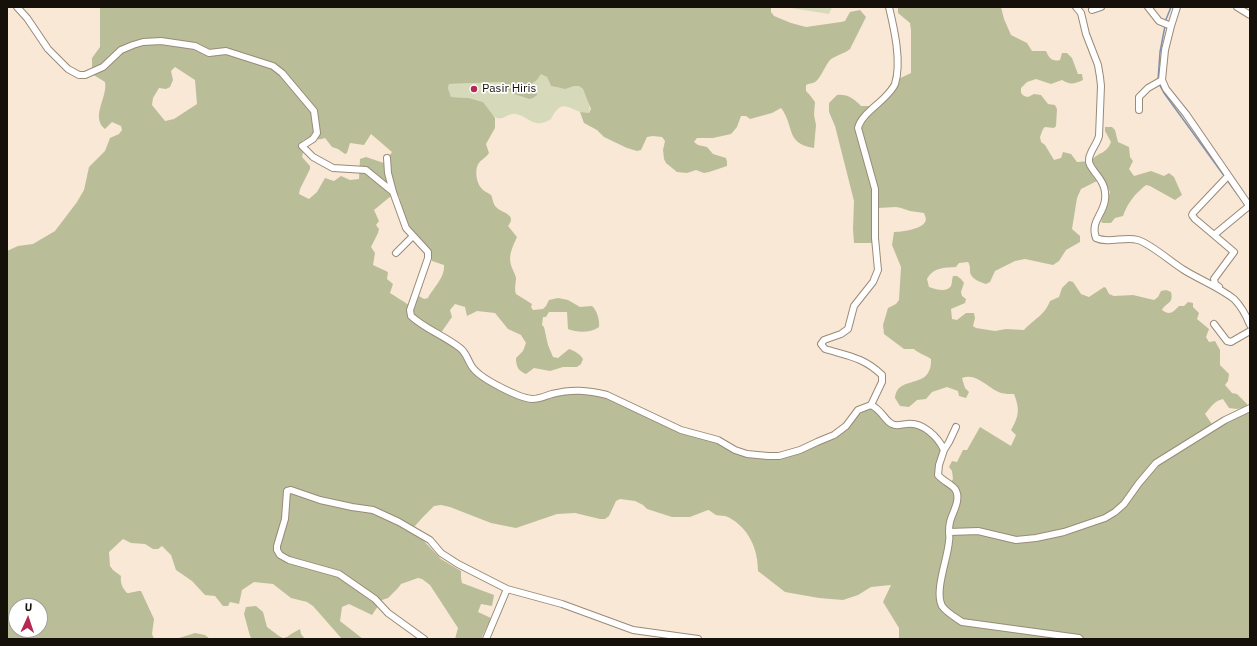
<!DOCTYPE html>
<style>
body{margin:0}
#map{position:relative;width:1257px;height:646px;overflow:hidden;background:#f9e8d5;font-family:"IBM Plex Sans",sans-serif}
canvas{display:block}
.frame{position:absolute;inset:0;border:8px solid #16100a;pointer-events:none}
.north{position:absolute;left:8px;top:598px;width:40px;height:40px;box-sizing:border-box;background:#fff;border:1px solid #a29f9d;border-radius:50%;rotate:3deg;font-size:11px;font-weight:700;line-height:16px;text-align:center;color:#16100a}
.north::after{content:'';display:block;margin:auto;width:14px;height:18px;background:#b72854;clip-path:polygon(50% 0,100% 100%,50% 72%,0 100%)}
</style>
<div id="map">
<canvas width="1257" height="646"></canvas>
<div class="frame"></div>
<div class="north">U</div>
</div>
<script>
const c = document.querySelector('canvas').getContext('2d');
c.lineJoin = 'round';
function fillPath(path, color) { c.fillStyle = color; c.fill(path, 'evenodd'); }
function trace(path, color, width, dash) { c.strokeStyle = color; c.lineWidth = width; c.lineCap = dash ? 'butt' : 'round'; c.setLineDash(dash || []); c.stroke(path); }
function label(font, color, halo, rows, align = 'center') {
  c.font = font + ' "IBM Plex Sans",sans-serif'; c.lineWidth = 3.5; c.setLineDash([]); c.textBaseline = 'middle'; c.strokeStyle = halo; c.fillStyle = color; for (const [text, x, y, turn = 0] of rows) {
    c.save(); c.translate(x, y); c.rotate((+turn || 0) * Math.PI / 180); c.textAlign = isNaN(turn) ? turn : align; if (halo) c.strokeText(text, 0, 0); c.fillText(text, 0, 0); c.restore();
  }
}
const green = new Path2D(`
 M785,7H832L829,14Z
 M541,73L547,77L551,86C556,87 561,89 566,88C570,88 574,85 579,86C585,88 592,106 589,113C570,114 564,94 551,119C534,130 530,117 516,114C509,112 502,122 495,117C490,114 486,106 483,102L469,98L451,97L448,88L449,84L502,82L511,93L529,99L532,89L530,85L537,80Z`);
const forest = new Path2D(`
 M100,7H771V12L774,16L791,23L806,27L841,22L845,21L850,12L860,10L866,17L850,49C844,54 836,55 830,60C825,66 820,79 815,82C812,84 809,83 806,85V91L809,94L815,102L814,115L816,125L814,148C785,144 795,126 781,108L772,113L750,119L746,116H741L737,127L731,134L713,138H697L694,142L698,145L707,147L713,154L726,158L727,162V166L709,172L704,173L696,170L687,173L677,172L666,163L664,159L663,150L665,141L662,137L653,136L647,137L641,150L637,151L627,148L604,137L597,130L584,123L580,112L589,113L591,109L583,89L579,86H574L565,89L551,86L547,77L541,74L537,80L530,85L532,89L536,91L537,95L533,98L529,99L511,93L502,82L449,84L448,88L451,97L469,98L483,102L495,118V128L486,144L489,153C485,159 479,160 477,167C475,174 477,185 483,190C485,192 489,193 491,195C493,199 493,204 496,207C501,213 518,214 508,226L517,237C513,246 508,255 511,265C512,269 515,273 516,278C516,283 514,288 516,294L532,304L531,307L533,310L543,309L546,306L549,300L558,298L568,300L580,307L592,306C597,310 600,321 599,327C590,333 578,333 568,329L567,312H549L546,317H543L542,325L544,327L548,345L553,357L558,358L569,349C575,351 580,354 583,359L581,364L577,367H563L550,371L534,368L526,374C518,371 516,366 516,358L523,351L526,343L521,335L508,329L495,313L477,311L467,316L465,307L455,304L450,310L452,317L438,337L460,350L467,361L507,392L518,398L530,401L579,392L606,397L680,432L708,439L768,458L836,437L859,412L871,408L875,410L886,423C905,425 921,425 934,440C937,443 940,446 941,450C943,459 941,472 941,481L947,487L953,479L952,471L949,467L952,461L957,462L963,450H967L980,427L1011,446L1016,435L1011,430C1019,416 1020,409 1014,394C1010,394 1005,394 1001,393C988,389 977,372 962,378L965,388L969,392L966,398L959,396L958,391L947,387L932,392L926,399L917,400L909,407L900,406L895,398C897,377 922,387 929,371C931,367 931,363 931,359C926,355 919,354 914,349H904L884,334L883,325L888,308L896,304L899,300L901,267L892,245L894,232C901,232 922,229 925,222C927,219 925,216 924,213L910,211L901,208L896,207L878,208V224L873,234V243H854L853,229L854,201L835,126L829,112V103L837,95C848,94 854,99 861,106H870L882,96L892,82L911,73V30L910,23L898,13V7H1001L1004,19L1011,35L1027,43L1032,51H1046C1049,58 1052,62 1060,60L1062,53H1067L1072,58L1078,74H1082L1083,80C1074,84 1070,85 1062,80L1051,84L1036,79L1027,82L1021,88V93L1024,96L1028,97L1034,94L1041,95L1048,104L1055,105L1057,109L1056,126L1054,128L1045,127L1043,129L1040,137L1041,142L1045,145L1054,160L1061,158L1063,152L1071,154L1077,162L1091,161C1099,151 1106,155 1111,142L1105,131V127H1112L1115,130L1118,142L1129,147L1130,157L1133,161L1129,169L1134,176L1151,171L1164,176L1169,173L1174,177L1182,195L1175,200L1150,186L1146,185C1135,194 1128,202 1123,216L1115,218L1111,223H1103L1101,222L1110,192L1105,182L1097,181L1081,189L1077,198L1072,229L1080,236V242L1066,250L1059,261L1053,265L1025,259L1015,261L995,271L990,282L986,284C980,282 971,279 970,272C970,267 970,265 968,262L959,263L956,267C943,268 934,267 927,279L929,287C935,289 947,293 951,286C952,284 952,279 953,276H957L961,279L964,283L961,292L962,296L966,299L965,303L951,309L952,319L957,320L966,313H974L975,318L973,326L976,328L995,331L1006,329L1024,330C1035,318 1044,316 1050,301L1059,297L1062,288L1069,281L1073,282L1081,294L1089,297L1104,287L1106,288L1109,294L1114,296L1133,295L1154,300L1158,297L1161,291L1166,290L1171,292C1174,304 1166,302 1162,310C1170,316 1173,312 1179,306H1184L1188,302L1193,303V307L1199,313L1197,319L1209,329L1206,337L1209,342L1215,341L1220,350V365L1229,374L1228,381L1225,385L1232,393L1237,394L1247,404V407L1237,409L1229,408L1223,399C1214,401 1210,408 1205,414L1214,427L1250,410V639H899V628L883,602L891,585L871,587L858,595L843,600L819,598L785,592L758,571C758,549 749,528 728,517C724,515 720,516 716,515C714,514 711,511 708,510L690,517H672L647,509L643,505L635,501L620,499L616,501L609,516L605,519H600L575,513L557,514L516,528L491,523L450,507L441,505L434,506L423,517L414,527V533L422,539L441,559L461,571V578L462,583L494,595L492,606L481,604L478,612L491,618L481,639H455L458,628L430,585L422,579L418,578L401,584L398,588L388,598L382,600L372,615L349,604L342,607L340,621L363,639H342L313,606L307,602L291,598L273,584L254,582L242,590L239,604L230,602L228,606H223L215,596L205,595L192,581L176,570L171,555L162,546L158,549H153L145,544L131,543L123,539L109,552L110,566L113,570L121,576C120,582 122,588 127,593C132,593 135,591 141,591L154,619L152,634L154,639H155H7V251L18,246L33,244L55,231L77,202L84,190L89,167L105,151L110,138L119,134L122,130L121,126L112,122L105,129C90,117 108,97 105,82L92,74V58L100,47ZM175,67L195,80L197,104L174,119L165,121L152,105L153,98L159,88L166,89L170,87L173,80L171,71ZM371,134L392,152L384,163L366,157L360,159L359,179L350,180L341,176L334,181L325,178L317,192L309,199L299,194L300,189L310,169V166L302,157L303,153L302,149L303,140C312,138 317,141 325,138L332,147L338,149L345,154L347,153L350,143L364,145ZM397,194L399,196C402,207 405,219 411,229C418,241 430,247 432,261L444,265C445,278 433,288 428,298L424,299L419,296L414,306L409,305L390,293L393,284L387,279L388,272L373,265L375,253L371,247L378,233L379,229L376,225L379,221L374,210L391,196ZM16,606H40V630H16Z
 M256,606L263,612L267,627L279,636L283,638L287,637L291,634L300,629L301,634L305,639H252L250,636L244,614L246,607Z
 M195,633L205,635L210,639H176Z`);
const stream = new Path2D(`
 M1165,22L1171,7
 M1158,80L1160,52L1165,26
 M1159,84L1164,93L1225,177
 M1227,180L1238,195`);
const minor = new Path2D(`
 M17,7L27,18L48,49L68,69L79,75H85L103,67L121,50L133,45L143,42L161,41L195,46L209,53L226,51L273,66L282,73L314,111L317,133L313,139L302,146L313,157L333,168L366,170L393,192L406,228L428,252V258L410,310L411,316C425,329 445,336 460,348C467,353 468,362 473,368C481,379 519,398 532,399C540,399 545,396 552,394C572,389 587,390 607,395L681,430L718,440L735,450L747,454L768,456H779L800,450L817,442L834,435L846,426L858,410L871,405C883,411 884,420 892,424C897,427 902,424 907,424C923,422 938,437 944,450L939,465L938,475C943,481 951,484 955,489C962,499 952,513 950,522C949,526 949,529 949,532L978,531L1016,540L1036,538L1064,532L1105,518L1115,512L1124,504L1139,483L1156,463L1225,420L1250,408
 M1076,7L1081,13L1086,34L1098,65L1100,77L1101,86L1099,136C1097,144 1090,151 1089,159C1087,170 1108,178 1105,200C1103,215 1090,222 1096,238C1109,244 1124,236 1138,240C1151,244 1171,262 1184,270C1200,280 1219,287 1234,299C1242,307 1246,315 1250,325
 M1148,7L1159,21L1171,26
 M1177,7L1171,26L1165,50L1162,80L1166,89L1186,114L1250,207
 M1237,7L1250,15
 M1092,10L1101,7
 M1139,110V97L1148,88L1162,80
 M387,158L388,173L393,192
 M1228,176L1193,213L1192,215L1195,219L1214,235L1249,206
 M1214,235L1234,252L1214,279L1215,284L1219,287
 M396,253L413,236
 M1214,324L1227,341L1231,342L1250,331
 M871,405L882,382V375C863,357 848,356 825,349L821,344L824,340L841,334L848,329L854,306L873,282L878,270L875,238V189L858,128C861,116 875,107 884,98C888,94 893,89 895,84C902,62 894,28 889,7
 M944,450L949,442L956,427
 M949,532C949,535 950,538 949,541C948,558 934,591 942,606C947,613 955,617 962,622L1079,638L1080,639
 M424,639L388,613L375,599L339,574L289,560L280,555L277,550V546L285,519L287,491L291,490L320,500L352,507L373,510L399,522L430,540L441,553L458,564L507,589L562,604L633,630L698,639
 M486,639L507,589`);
const markers = [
 [474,89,4,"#b72854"]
];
const poiNames = [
 ["Pasir Hiris",482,89]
];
fillPath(green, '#d6daba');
fillPath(forest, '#b9be98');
trace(stream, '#7e93b2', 1.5);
trace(minor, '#9a8a79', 8);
trace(minor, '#fff', 6);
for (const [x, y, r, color] of markers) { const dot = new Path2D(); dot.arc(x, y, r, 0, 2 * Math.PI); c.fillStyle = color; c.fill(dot); trace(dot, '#fff', 1.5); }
label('12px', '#16100a', '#fff', poiNames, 'left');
</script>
